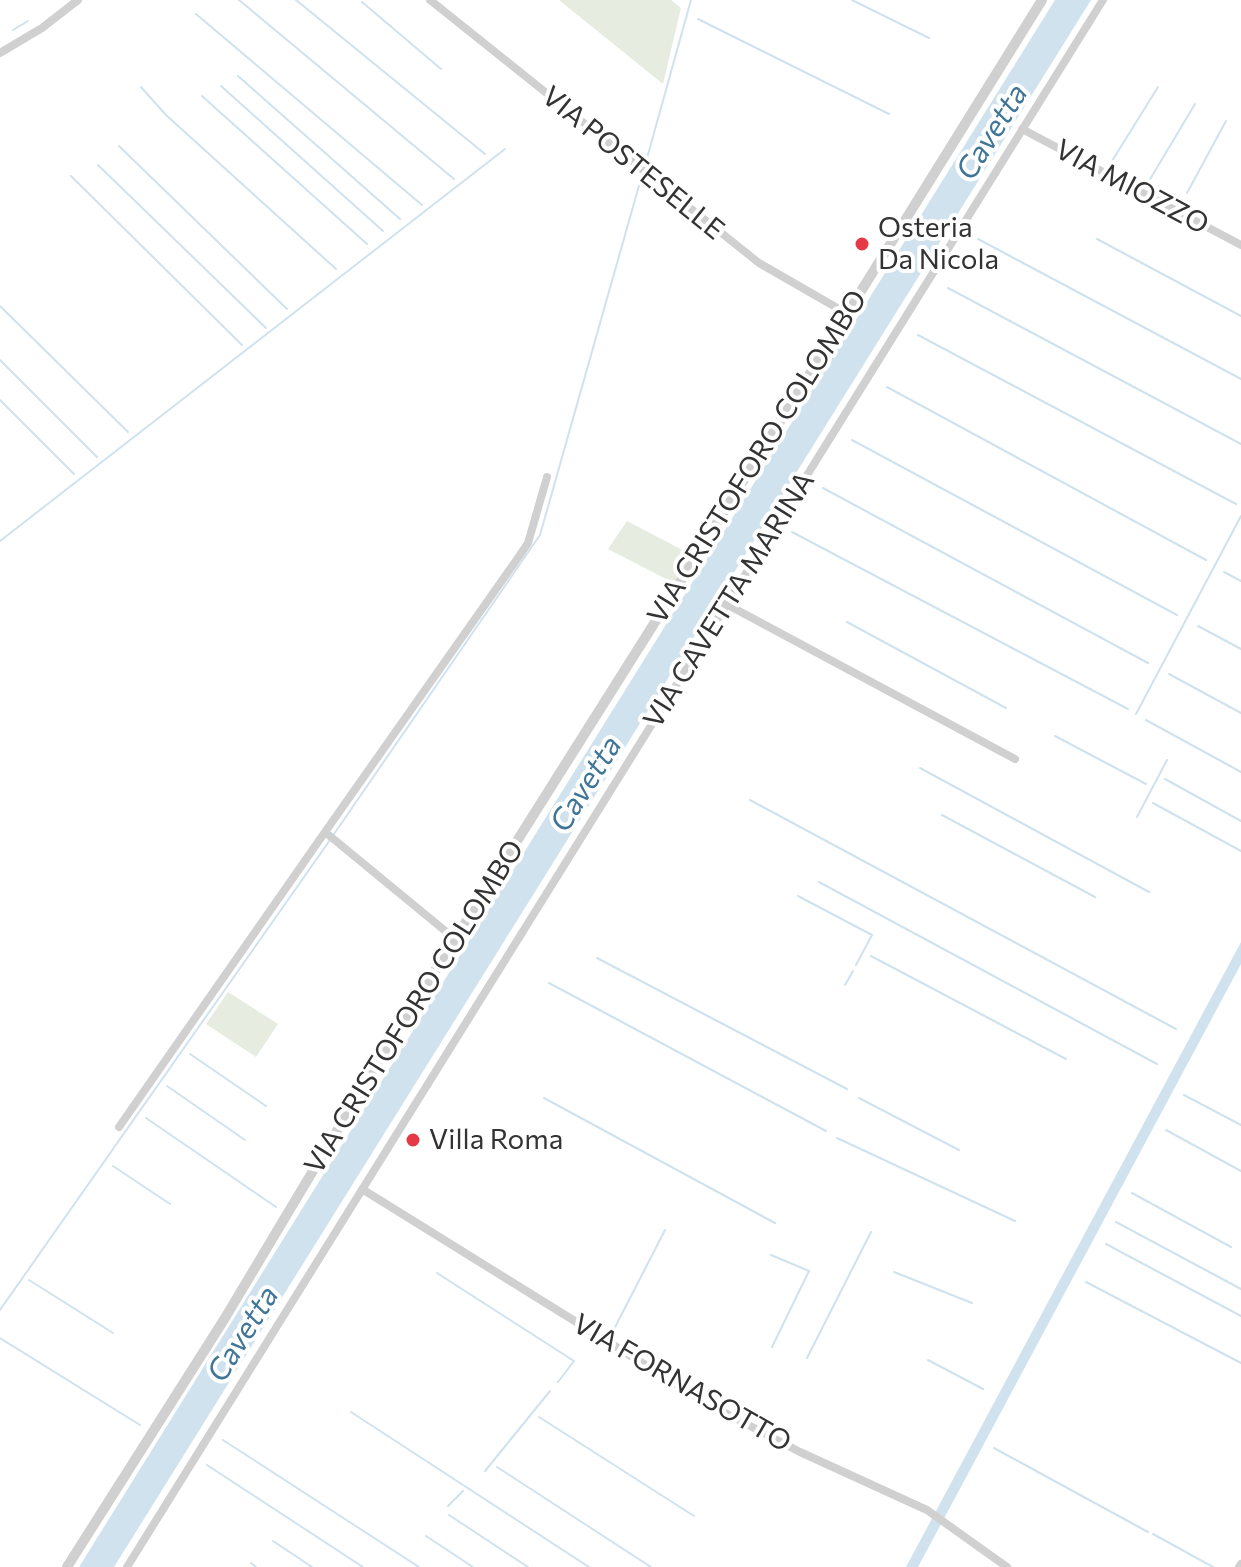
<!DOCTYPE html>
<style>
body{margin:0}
canvas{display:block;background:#fff}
</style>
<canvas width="1241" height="1567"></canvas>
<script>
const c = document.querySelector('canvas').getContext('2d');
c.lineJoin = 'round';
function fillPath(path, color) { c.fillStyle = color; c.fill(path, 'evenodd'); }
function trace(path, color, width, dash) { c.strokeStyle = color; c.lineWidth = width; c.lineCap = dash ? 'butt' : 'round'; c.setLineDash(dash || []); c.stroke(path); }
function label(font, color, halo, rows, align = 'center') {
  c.font = font + ' Commissioner,sans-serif'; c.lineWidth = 8; c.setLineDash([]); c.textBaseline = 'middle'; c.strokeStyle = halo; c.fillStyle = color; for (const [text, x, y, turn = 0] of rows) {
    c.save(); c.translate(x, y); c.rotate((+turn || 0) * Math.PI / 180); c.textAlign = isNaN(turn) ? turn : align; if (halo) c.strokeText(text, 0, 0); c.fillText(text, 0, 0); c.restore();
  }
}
const green = new Path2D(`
 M559,0H671L681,8L663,84Z
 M627,521L692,555L674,583L608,549Z
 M228,992L278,1024L256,1057L206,1024Z`);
const water = new Path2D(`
 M1055,0H1091L114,1567H79Z
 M1241,942V964L918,1567H906Z`);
const stream = new Path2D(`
 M239,0L454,179
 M296,0L485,154
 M852,0L929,38
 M362,2L441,69
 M196,14L422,205
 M698,19L889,114
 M13,30L28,21
 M238,76L400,219
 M221,86L383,231
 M141,87L166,115L336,269
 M202,96L367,244
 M119,146L287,309
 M1112,161L1158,87
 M98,165L266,328
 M644,169L691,0
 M71,176L242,345
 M1149,181L1195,104
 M1187,193L1226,121
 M978,239L1241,379
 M1097,239L1241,316
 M948,288L1241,444
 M0,306L128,432
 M918,335L1236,504
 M0,360L97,457
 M887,387L1206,560
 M0,400L74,474
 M852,440L1177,615
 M823,488L1148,663
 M792,532L1128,709
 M0,541L505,149
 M1224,572L1241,581
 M847,622L1006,708
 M1198,626L1241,649
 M1169,674L1241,713
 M1136,714L1241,516
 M1146,720L1241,772
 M1055,736L1146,784
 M920,768L1149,892
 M1165,779L1241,821
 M750,800L1176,1029
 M1153,803L1241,851
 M942,815L1095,897
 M1137,817L1167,760
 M334,834L540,535L642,175
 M819,882L1157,1064
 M798,896L872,935L856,965
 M871,956L1066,1059
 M597,958L847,1089
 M549,983L826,1131
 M845,985L853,971
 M190,1054L266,1106
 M167,1086L245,1140
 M1184,1095L1241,1125
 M544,1098L775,1223
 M859,1098L959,1150
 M146,1118L276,1207
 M1166,1130L1241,1171
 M837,1138L1015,1221
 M113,1166L170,1204
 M1132,1193L1231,1247
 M1116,1222L1241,1289
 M1106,1244L1241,1316
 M771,1255L809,1271L772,1347
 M894,1272L972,1303
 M437,1273L574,1361L558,1382
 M29,1280L113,1333
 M1086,1282L1241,1363
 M0,1310L330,840
 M611,1335L665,1230
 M0,1338L140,1425
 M807,1358L871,1232
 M928,1360L983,1389
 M351,1412L589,1567
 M539,1417L694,1516
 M223,1440L419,1567
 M994,1448L1148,1532
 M207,1465L363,1567
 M497,1467L651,1567
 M485,1471L550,1391
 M448,1506L463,1491
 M449,1515L528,1567
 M1153,1534L1213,1567
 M426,1536L473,1567
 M273,1541L312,1567
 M251,1563L256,1567`);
const minor = new Path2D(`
 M430,0L759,263L846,313
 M0,53L42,28L78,0
 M1022,129L1241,245
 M726,604L1015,759
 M455,939L325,832L520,555L528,543L547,477
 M119,1127L325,832
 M362,1189L710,1405L800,1452L927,1510L1007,1567
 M127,1567L1103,0
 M1239,1567L1241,1564`);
const tertiary = new Path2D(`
 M67,1567L225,1318L387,1047L674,592L1042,0`);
const markers = [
 [862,244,8,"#e63946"],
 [413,1140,8,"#e63946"]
];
const streetNames = [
 ["VIA POSTESELLE",633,163,39],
 ["VIA MIOZZO",1132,187,28],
 ["VIA CRISTOFORO COLOMBO",757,457,-58],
 ["VIA CAVETTA MARINA",729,600,-58],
 ["VIA CRISTOFORO COLOMBO",414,1007,-58],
 ["VIA FORNASOTTO",682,1383,30]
];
const poiNames = [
 ["Osteria",878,228],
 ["Da Nicola",878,260],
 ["Villa Roma",429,1140]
];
const waterNames = [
 ["Cavetta",992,132,-58],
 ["Cavetta",586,784,-58],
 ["Cavetta",243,1334,-58]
];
fillPath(green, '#e6ecdf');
fillPath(water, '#cfe2ee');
trace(stream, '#cfe2ee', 2);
trace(minor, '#d0d0d0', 8);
trace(tertiary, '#d0d0d0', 10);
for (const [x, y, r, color] of markers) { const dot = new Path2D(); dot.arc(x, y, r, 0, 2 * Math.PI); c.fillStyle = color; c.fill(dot); trace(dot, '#fff', 3); }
label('28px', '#333', '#fff', streetNames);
label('28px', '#333', '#fff', poiNames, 'left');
label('italic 30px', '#3f7597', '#fff', waterNames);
</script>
